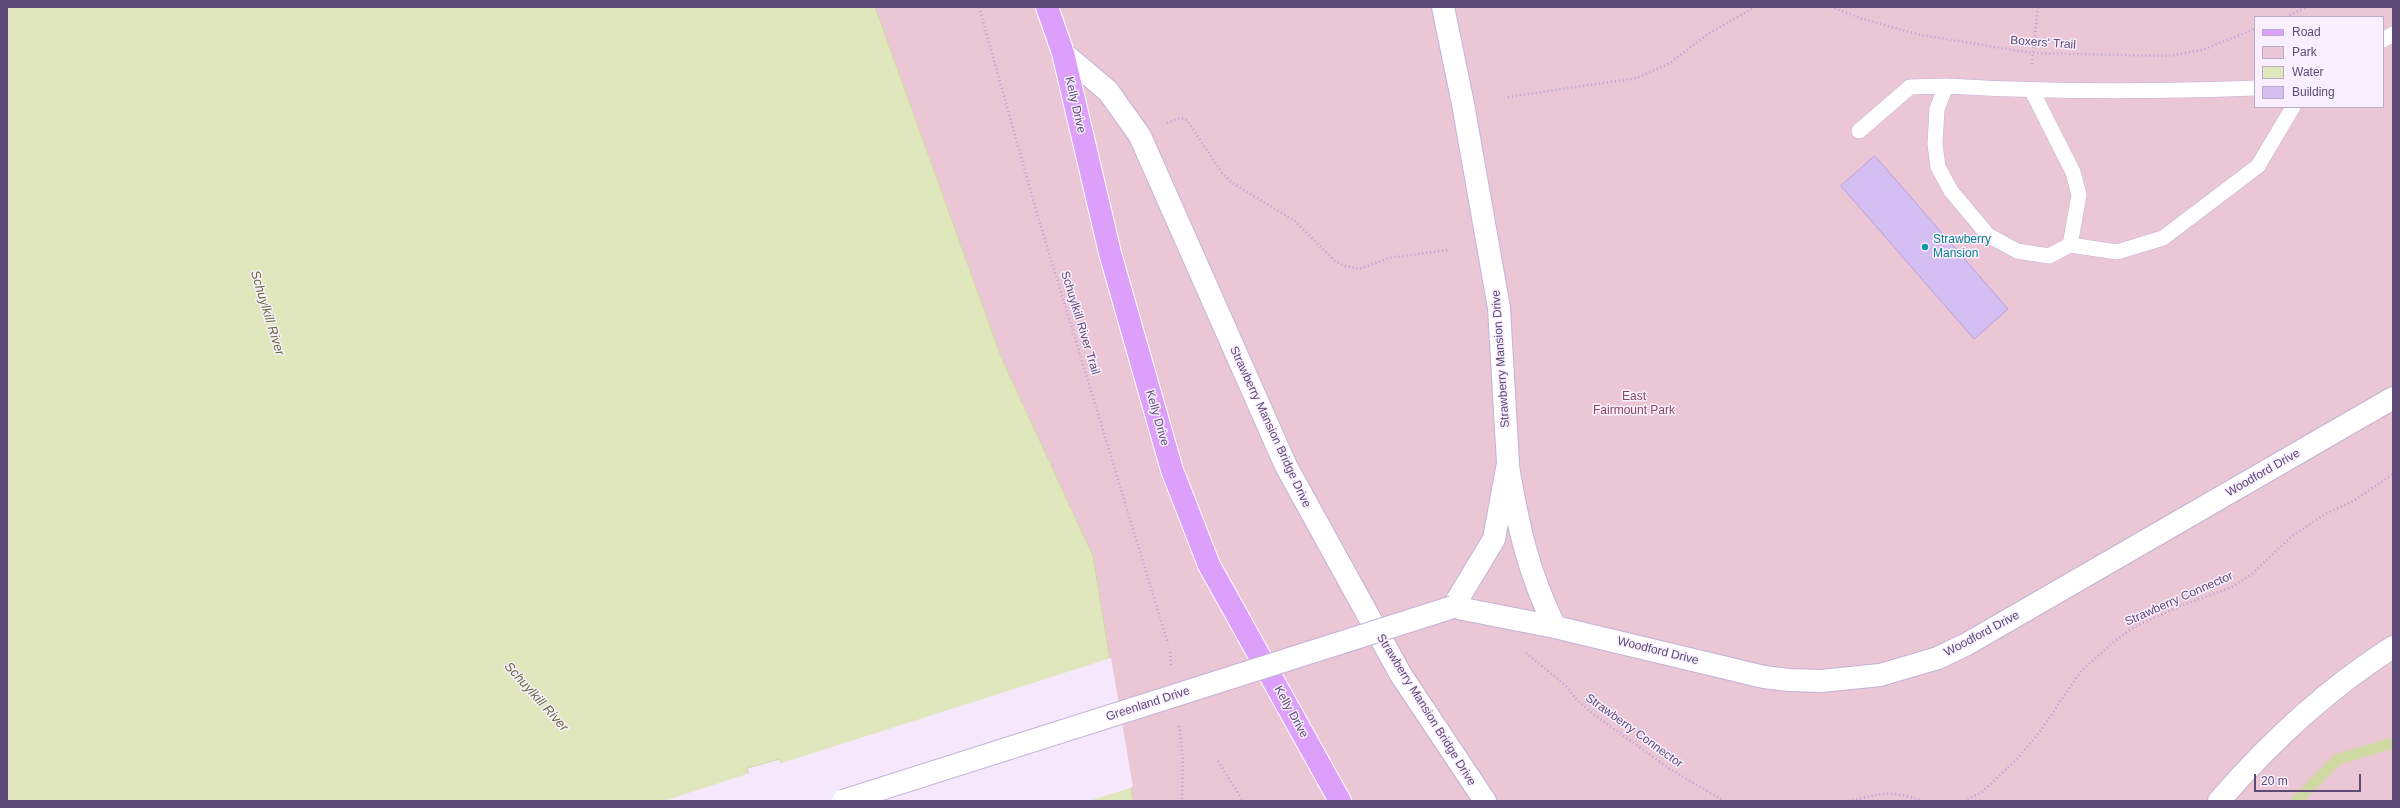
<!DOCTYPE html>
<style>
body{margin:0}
#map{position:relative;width:2400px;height:808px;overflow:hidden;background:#f5e8fd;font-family:Arial,sans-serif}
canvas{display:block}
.frame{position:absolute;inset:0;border:8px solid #5c4b77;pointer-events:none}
.legend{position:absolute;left:2254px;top:16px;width:130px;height:92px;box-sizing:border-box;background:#f9efff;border:1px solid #baadc9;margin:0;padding:5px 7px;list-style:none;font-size:12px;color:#5c4b77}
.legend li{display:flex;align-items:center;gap:8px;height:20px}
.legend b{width:20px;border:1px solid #baadc9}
.scale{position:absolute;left:2254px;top:774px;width:107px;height:18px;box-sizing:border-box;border:2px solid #5c4b77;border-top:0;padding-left:5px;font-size:12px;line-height:14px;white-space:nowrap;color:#5c4b77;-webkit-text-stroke:3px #f9efff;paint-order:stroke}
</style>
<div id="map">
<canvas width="2400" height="808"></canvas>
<div class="frame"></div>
<ul class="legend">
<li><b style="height:5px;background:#dca0fb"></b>Road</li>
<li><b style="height:11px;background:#ebc6d4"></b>Park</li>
<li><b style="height:11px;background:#e0e7bc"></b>Water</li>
<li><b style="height:11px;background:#d5bff2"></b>Building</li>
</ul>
<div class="scale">20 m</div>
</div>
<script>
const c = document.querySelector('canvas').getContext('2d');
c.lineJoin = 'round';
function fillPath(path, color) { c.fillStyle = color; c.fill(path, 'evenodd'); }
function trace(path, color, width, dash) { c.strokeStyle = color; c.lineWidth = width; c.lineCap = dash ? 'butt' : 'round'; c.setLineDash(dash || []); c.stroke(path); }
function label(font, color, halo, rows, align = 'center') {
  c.font = font + ' Arial,sans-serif'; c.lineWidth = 3; c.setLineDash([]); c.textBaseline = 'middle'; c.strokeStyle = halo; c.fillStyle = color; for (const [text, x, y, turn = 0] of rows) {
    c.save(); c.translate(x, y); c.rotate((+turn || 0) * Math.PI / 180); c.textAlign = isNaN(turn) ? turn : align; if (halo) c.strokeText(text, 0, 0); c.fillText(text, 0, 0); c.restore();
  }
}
const green = new Path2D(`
 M875,7H2393V801H1133L1092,556L1001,357ZM2255,17H2383V107H2255Z`);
const water = new Path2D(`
 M7,7H875L1001,357L1093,556L1133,801H792L780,759L747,768L756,801H7Z`);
const pier = new Path2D(`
 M1111,658L1133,787L1089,801H790L779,764Z
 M750,773L758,801H664Z`);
const stream = new Path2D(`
 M2296,801L2338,759L2393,743`);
const building = new Path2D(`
 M1875,156L2008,309L1974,339L1841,186Z`);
const path = new Path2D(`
 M979,7L1036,210L1168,644
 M1831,7L1863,19L1921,35L2032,53L2168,56L2202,50L2255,29
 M2286,17L2306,7
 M2032,64L2038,7
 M1508,97L1637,78L1670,63L1708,34L1755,7
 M1167,123L1180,118L1187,120L1222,173L1231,182L1295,221L1335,261L1345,266L1359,269L1389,258L1447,250
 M1170,652L1171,665
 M1526,653L1566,686L1576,699L1592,713L1670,769L1724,801
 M1179,726L1183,758L1182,801
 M1218,761L1243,801
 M1848,801C1883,794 1887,789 1923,801
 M1964,801L1982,792L2017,759L2039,733L2081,671L2115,641L2134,627L2180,606L2232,587L2252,574L2291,537L2325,514L2353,501L2393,474`);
const service = new Path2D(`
 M2383,40L2393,34
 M2255,88C2152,92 2049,92 1946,86L1937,109L1935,144L1938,167L1951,191L1988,235L2017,251L2049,256L2070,245L2117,252L2163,238L2258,166L2293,107
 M2032,91L2073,172L2079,195L2070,245
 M1859,131L1910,87L1946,86`);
const tertiary = new Path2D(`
 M1063,53L1108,91L1140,136L1286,466L1401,675L1485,801
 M1508,466C1518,526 1528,572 1555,627
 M1453,607L1555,627L1764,677L1789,680L1821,681L1880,675L1938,658L1967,644L2393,398
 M2219,801C2270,742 2327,689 2393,647`);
const secondary = new Path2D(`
 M1443,7L1463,104L1499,308L1508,463L1494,539L1453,607`);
const primary = new Path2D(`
 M1047,7L1063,53L1110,253L1172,470L1209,565L1340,801`);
const secondaryBridge = new Path2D(`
 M843,801L1453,607`);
const markers = [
 [1925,247,4,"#0f9aa8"]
];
const streetNames = [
 ["Boxers' Trail",2043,43,4],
 ["Kelly Drive",1075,105,77],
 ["Schuylkill River Trail",1080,323,73],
 ["Strawberry Mansion Drive",1501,359,-94],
 ["Kelly Drive",1157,418,74],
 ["Strawberry Mansion Bridge Drive",1270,427,65],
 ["Woodford Drive",2263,473,-30],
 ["Strawberry Connector",2179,599,-24],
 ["Woodford Drive",1982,634,-28],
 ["Woodford Drive",1658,651,14],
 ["Greenland Drive",1148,704,-18],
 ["Strawberry Mansion Bridge Drive",1426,710,58],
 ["Kelly Drive",1291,712,61],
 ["Strawberry Connector",1634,731,36]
];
const cultureNames = [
 ["Strawberry",1933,240],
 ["Mansion",1933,254]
];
const parkNames = [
 ["East",1634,397],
 ["Fairmount Park",1634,411]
];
const waterNames = [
 ["Schuylkill River",267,313,73],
 ["Schuylkill River",536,697,48]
];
fillPath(green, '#ebc6d4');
fillPath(water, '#e0e7bc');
trace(water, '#cfd9a2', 1);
fillPath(pier, '#f5e8fd');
trace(stream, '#cfd9a2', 11);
fillPath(building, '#d5bff2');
trace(building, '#bc9fe5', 1);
trace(service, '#c2b3d4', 16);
trace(tertiary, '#c2b3d4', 24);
trace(secondary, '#c4b2d9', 24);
trace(primary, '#fff', 24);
trace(path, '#b8a2d8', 2.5, [1, 3]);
trace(service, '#fff', 15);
trace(tertiary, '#fff', 22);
trace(secondary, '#fff', 22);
trace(primary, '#dca0fb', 22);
trace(secondaryBridge, '#c4b2d9', 24, []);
trace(secondaryBridge, '#fff', 22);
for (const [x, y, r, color] of markers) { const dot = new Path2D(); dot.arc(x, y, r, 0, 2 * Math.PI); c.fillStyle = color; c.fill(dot); trace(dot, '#f9efff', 1.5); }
label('12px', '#5c4b77', '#f9efff', streetNames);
label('12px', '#0d838f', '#f9efff', cultureNames, 'left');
label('12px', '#89485a', '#f9efff', parkNames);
label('italic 13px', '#646e38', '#f9efff', waterNames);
</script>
